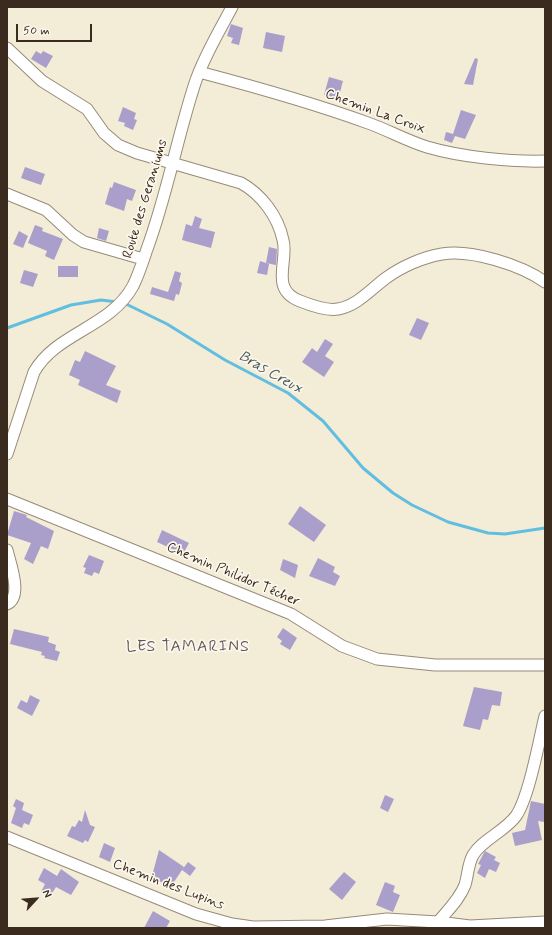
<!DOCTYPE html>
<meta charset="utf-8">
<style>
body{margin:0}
#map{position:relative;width:552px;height:935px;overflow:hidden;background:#f3ecd6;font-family:Mynerve,sans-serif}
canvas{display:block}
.frame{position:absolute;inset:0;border:8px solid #3b2a1e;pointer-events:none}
.north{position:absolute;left:16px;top:879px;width:40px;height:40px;-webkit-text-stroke:3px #fbf7ec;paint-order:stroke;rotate:64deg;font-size:11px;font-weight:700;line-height:16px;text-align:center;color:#3b2a1e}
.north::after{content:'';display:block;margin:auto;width:14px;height:18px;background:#3b2a1e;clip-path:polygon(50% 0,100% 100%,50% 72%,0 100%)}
.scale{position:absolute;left:16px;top:24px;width:76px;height:18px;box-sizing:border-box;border:2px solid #3b2a1e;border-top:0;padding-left:5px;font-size:12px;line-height:14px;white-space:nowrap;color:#3b2a1e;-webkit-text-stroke:3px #fbf7ec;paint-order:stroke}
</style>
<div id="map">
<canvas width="552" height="935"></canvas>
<div class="frame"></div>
<div class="north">N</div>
<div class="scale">50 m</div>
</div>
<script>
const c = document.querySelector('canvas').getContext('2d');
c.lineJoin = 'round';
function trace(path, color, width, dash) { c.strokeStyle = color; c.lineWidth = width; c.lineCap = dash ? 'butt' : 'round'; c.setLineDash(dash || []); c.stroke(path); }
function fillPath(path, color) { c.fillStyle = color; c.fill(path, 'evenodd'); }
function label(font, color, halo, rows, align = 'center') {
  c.font = font + ' Mynerve,sans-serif'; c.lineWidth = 3.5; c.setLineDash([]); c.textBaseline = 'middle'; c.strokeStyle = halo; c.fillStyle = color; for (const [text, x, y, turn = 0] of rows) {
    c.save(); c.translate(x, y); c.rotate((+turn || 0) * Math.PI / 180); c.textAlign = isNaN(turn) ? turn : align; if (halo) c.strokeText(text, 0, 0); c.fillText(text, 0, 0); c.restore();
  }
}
const stream = new Path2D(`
 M124,303L167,324L225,360L288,393L323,421L363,468L393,493L412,505L448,522L488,533L505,534L545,528
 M7,328L71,305L101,300L117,302`);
const building = new Path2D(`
 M231,24L243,28L239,45L231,43L233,38L227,36Z
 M266,32L285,36L282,52L263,48Z
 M36,51L41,54L43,51L53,56L46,68L31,59Z
 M475,58L478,59L473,85L464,84Z
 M329,77L343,81L338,100L324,95Z
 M123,107L136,113L134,119L137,120L133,130L124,126L125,123L118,121Z
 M461,110L476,115L465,139L455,136L452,143L444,140L446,132L453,134Z
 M25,167L45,174L41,185L21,178Z
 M114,182L136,190L132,201L127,199L124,211L105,204L110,187L112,188Z
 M195,216L202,219L199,228L215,232L211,248L182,240L186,224L192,226Z
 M35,225L43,228L42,231L63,239L54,260L45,256L47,251L28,243Z
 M99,228L109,231L106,241L97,238Z
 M19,231L28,236L23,248L13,244Z
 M269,247L277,249L276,265L266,263Z
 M260,261L269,264L267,275L257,273Z
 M58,266H78V277H58Z
 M24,270L38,274L33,287L20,283Z
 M175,271L181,273L179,281L182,283L179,295L176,294L174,301L150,294L152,287L168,292Z
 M417,318L429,323L421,340L409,335Z
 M325,339L333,344L325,356L334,362L324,377L302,362L312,348L317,352Z
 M85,351L116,366L106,385L121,391L117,403L78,385L80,380L69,375L75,360L80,362Z
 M300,506L326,525L314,542L288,524Z
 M14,511L27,515L26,517L54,531L48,549L41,546L33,564L24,559L31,543L7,535Z
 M162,530L189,543L183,554L157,542Z
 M89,555L104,561L99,574L94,572L92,576L84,573L86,568L83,567Z
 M318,558L335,567L333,572L340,576L335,586L309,576Z
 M283,559L298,565L295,578L280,570Z
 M283,628L297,638L290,650L280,644L282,641L277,637Z
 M14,629L49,637L48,642L56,645L55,650L60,652L57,661L44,658L45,656L41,655L42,652L10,644Z
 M474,687L502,692L500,706L492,705L488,720L483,719L480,730L463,726Z
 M30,695L40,700L32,716L17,708L21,700L27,703Z
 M385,795L394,799L388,812L380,808Z
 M16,799L24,803L22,810L33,815L29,825L24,823L22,828L11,823L16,808L13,806Z
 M531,801L545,804L544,822L538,821L542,840L515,846L512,833L525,830Z
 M85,810L90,825L95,827L88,842L85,840L83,843L67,836L72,826L75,827L79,820L82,822Z
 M104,843L115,848L110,862L99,857Z
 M159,850L184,867L170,888L152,876Z
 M485,851L496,857L494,860L500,863L496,872L489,869L485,878L477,873L481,865L478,864Z
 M188,862L196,868L190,876L182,870Z
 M44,868L57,876L61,869L79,882L71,895L56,887L49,898L41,892L45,884L38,880Z
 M344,872L356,882L342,900L329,889Z
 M385,882L395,886L393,892L400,895L393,912L376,905Z
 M153,911L170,921L166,928H144Z`);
const street = new Path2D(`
 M7,48L42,81L87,109L104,133L118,145L137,153L241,183C261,194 278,216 283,240C289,261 269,289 300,301C310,305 327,311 338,309C357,306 371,289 386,278C401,267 423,257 442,254C471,249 521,265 545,282
 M199,72C256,87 313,103 368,123C388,130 407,141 427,147C461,157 510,162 545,161
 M7,194L46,210L73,235L84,242L143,259
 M7,454L34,372C57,332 110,328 133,286C139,274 143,261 147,249C167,195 177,138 195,83C204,56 219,32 232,7
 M7,499L291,614L342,646L377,659L435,665H545
 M7,550C10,563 23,597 7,604
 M7,837L196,914L232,924L253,927L325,926L387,919L438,922L470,926L545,922
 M438,922C448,910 459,900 465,885C468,875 468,864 473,855C483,839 504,832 516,816C529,797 539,741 545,716`);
const streetNames = [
 ["Chemin La Croix",375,112,20],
 ["Route des Geraniums",146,199,-73],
 ["Chemin Philidor Técher",233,575,23],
 ["Chemin des Lupins",168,885,21]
];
const waterNames = [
 ["Bras Creux",270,373,30]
];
const quarterNames = [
 ["LES TAMARINS",188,648]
];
trace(stream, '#62bee0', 3);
fillPath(building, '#aa9fca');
trace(street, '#978b7a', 13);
trace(street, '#fff', 11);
label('14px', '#3b2a1e', '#fbf7ec', streetNames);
label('italic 15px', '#475658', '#fbf7ec', waterNames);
c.letterSpacing = '1px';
label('16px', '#62535a', '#fbf7ec', quarterNames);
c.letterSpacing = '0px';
</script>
